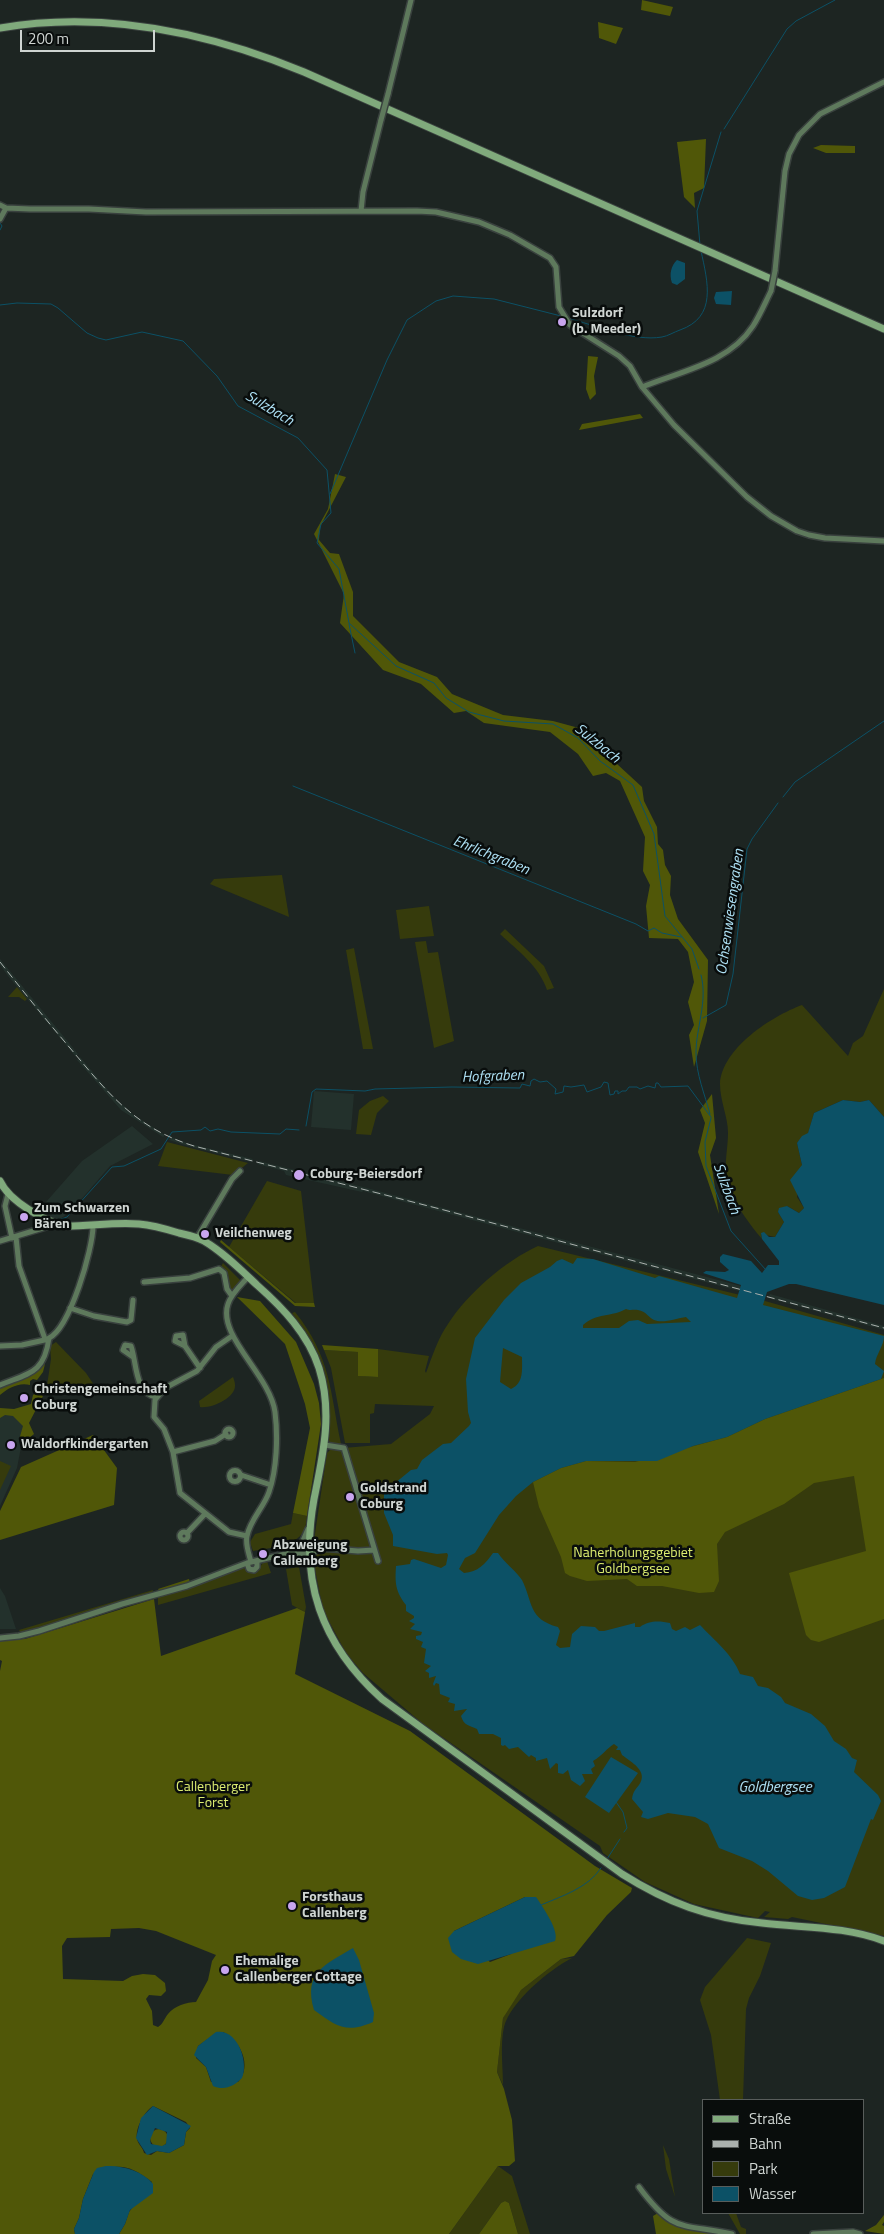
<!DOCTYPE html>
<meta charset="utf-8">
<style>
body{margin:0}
#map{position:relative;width:884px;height:2234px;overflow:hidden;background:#1d2522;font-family:"Titillium Web",sans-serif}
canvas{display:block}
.legend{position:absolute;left:702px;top:2099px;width:162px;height:115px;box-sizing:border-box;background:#090d0c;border:1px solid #585d5b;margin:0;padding:6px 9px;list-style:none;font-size:15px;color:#cfd5d2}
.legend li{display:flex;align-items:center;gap:10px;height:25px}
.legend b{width:25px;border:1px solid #585d5b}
.scale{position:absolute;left:20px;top:30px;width:135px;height:22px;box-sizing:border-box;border:2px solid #cfd5d2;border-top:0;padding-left:6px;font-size:15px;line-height:18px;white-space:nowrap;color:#cfd5d2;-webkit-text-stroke:4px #090d0c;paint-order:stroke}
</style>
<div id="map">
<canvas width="884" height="2234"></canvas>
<ul class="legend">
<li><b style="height:6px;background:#80aa7c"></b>Straße</li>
<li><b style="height:6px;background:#abb1ae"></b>Bahn</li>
<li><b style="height:14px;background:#363b0c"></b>Park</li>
<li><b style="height:14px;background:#0c5166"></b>Wasser</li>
</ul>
<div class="scale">200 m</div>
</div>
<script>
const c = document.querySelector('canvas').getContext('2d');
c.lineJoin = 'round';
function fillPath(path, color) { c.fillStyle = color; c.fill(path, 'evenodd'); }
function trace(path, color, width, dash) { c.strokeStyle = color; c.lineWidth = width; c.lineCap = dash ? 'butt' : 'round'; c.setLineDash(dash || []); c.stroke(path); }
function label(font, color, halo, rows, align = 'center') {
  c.font = font + ' "Titillium Web",sans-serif'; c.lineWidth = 5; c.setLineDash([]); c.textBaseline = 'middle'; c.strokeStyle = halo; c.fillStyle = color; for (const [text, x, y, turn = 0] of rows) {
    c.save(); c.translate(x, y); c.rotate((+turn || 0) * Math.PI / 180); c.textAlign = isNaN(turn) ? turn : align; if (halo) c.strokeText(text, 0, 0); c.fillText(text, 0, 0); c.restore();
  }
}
const built = new Path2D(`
 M0,959L78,1054L76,1057L8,976L0,965Z
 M80,1057L113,1096L134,1115L165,1135L163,1137L121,1110L77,1060Z
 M314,1091L354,1094L351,1130L311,1127Z
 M132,1126L153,1144L110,1166L72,1210L59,1220L39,1210L82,1161Z
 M171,1137L190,1144L253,1159L251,1162L188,1146L169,1140Z
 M259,1161L363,1187L741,1286L739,1291L363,1191L362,1192L286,1175L284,1171L257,1164Z
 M770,1294L884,1326V1330L768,1298Z
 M0,1414L27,1416L17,1468L0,1506Z
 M0,1588L5,1596L16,1629H0Z`);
const green = new Path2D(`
 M282,875L289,917L210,884L214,879Z
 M429,906L434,936L400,939L396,910Z
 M505,929L544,966L554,988L547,990C539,966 518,951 500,934Z
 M426,941L428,953L438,952L454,1041L434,1048L415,942Z
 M354,948L373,1049H363L346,950Z
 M17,987L27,999L25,1001L19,997H8Z
 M884,989V1117L869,1100L860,1102L843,1100L814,1113L808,1134L797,1143L802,1165L797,1197L804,1208L799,1213L787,1206L778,1212L784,1222L775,1237L761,1234L762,1239C747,1221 728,1196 726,1172C725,1159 728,1146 728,1133C728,1117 720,1101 720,1084C722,1048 772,1016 802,1005L848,1056L853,1043L863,1036Z
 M383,1096L389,1101L377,1113L371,1135L356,1134L359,1110L370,1101Z
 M167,1142L248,1163L233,1175L158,1166Z
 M267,1181L301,1191L314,1303H296L229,1247Z
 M538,1246L765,1301L884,1335V1936L792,1917L788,1919L764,1917L770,1912L765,1911L758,1918L694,1904L645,1882L603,1853L600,1846L422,1723L363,1673L346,1653L323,1610L312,1554L327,1453L331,1449L391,1444L430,1414L434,1406L375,1404L374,1413L370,1414V1443H345L331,1368L324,1350L358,1352L359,1376L378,1377V1349L429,1356L425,1371L426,1373C432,1357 438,1338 448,1324C468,1293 505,1261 538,1246Z
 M223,1263L241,1281L233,1291L229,1287L228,1274L220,1268Z
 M295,1312C331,1357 330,1391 341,1444H332L329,1441C329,1434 330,1428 330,1421C330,1382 317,1348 294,1316L292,1313Z
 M56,1342L86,1373L96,1388L80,1393L46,1392L51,1359L50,1346Z
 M233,1377C234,1380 235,1382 235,1385C236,1398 211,1409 200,1407L199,1401Z
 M0,1461L11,1466L0,1490Z
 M293,1513L307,1516C306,1521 306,1527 304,1531C295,1547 268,1548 253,1551L250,1542L255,1534L291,1524Z
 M264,1561H267L271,1573L158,1605V1597L204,1583L243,1567L250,1573L258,1570Z
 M299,1567L306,1607L305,1612L292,1605L286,1569Z
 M153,1590L152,1594L21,1633L19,1630Z
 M747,1938L771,1943L760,1976L749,1998L746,2009L743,2100H720L711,2035L700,2000L705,1987Z
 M572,1958C549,1970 511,2001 504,2027C500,2045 503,2067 503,2085L497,2072L503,2018L507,2009L521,1990L561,1959Z
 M663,2145L669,2159L675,2197L666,2169Z
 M498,2166L512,2176L530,2234H518L509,2203L505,2201L501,2203L479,2234H449Z
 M728,2213H736L741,2227L746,2229V2234H740Z`);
const forest = new Path2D(`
 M642,0L673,7L670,16L641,10Z
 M598,22L623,28L616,44L599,38Z
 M706,139L704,188L694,193L695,208L684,197L677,142Z
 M821,145L855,146V153H826L813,148Z
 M588,356L598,357L594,376L596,394L590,400L586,389Z
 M640,414L643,418L579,430L582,424Z
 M335,474L346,477L320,527L319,540L330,553L339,554L353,592V616L399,662L437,677L452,694L503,715L553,721L590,731L617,764L642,787L644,801L657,827L658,844L663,850L665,865L671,876L670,895L678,919L708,960L707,1021L694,1067L689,1035L694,1025L688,1002L694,982L688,952L678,939L649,938L646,906L650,885L643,871L645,837L620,781L606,773L593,776L578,754L550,732L484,723L466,711L454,713L421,684L383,670L340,623L344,594L314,534L328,509Z
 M712,1094L716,1138L710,1155L719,1214L698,1152L705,1123L700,1110Z
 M221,1240L295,1303H314L315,1307L295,1306L220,1242Z
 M237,1297L260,1301L296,1342L314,1384L319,1403L321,1424L307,1516L293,1513L310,1428L305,1404L285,1344Z
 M322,1345L378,1349V1377L358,1376V1352L324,1350Z
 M45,1364L43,1372L37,1380L33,1379L30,1381V1385C19,1382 8,1388 0,1395V1387L28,1377Z
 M884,1378V1619L819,1642L811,1640L806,1635L789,1573L866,1551L854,1476L814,1483L784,1504L725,1532L717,1544L719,1581L714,1592L699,1593L662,1586H637L627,1579L587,1581L570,1576L565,1573L561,1557L539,1507L533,1482L561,1468L586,1461L635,1462L727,1437L765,1419Z
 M37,1392L43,1396L29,1423L34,1434L23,1443L19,1440L23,1426L13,1416L5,1415L0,1418V1408L14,1409L31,1404L33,1395Z
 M93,1435L117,1468L114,1505L0,1540V1511L21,1467Z
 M189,1579L190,1583L160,1592L158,1589Z
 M154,1599L161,1656L297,1608L305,1612L295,1674L410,1731L595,1866L632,1888L631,1892L607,1915L574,1956L561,1959L521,1990L503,2018L497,2072L504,2089L512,2120L515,2161L509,2166H498L449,2234H119L125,2224L129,2212L152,2182C128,2164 119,2163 93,2174L83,2199L79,2218L74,2229L75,2234H0V1671L2,1661L0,1660V1640L25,1639ZM525,1897H536L511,1954L490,1962L454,1931ZM139,1928L156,1931L216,1955L212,1961L208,1980L196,2002C187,2002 174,2006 168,2014C164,2019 163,2024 158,2027L153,2025L152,2011L146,1999L149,1995L161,1996L166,1991L165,1983L155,1975L143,1974L132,1976L123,1981L63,1979L62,1946L67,1938L110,1937L111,1929ZM223,2032C240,2040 253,2066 238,2082H211L206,2067L196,2058L198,2046L212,2036ZM153,2106L186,2122L190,2128L186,2132L184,2145L169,2153L157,2151L151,2155L144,2153C143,2148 140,2146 138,2142C133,2131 144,2112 153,2106Z
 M150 2138a9 9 0 1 1 18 0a9 9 0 1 1-18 0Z
 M505,2201L509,2203L518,2234H479L501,2203Z
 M658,2213C678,2230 701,2231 726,2234H656L653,2216Z
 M884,2215V2222L882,2225L884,2226V2234L865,2231L876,2225Z`);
const water = new Path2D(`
 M677,260L685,263V279L677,285L672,283C669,274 671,266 677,260Z
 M732,291L731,305L716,304L714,298L716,292Z
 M843,1100L860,1102L869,1100L884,1117V1305L796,1284H789L767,1292L763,1305L884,1336C884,1346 876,1354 875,1364L884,1371L881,1379L765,1419L727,1437L693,1446L657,1461H586L561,1468L533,1482L516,1496L499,1515L475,1553L465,1558L459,1569L464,1573C478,1572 485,1564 493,1553H498C504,1562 517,1572 522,1580C533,1602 528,1619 558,1627L560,1631L556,1645L560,1648L570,1647L572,1634L581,1626L595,1627L599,1631H604L635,1623V1627H640C649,1620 660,1621 670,1623L672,1629L676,1631L685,1627L690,1630L700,1625C714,1640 733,1655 740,1674L753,1677L758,1686L768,1688L781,1697L785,1703L811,1714L825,1726L834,1741L846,1749L852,1758L857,1760L854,1772L878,1795L881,1801L873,1820L871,1819L845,1887L824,1898L812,1900L798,1896L768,1871L752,1861L719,1848L708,1824L695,1817L668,1813L648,1819L641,1817L643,1812L632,1799C633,1792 635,1790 639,1785C649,1771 631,1762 622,1755L620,1750H616L618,1747L614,1744C607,1748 602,1756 593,1761L595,1766L591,1769L593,1774H582L585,1781L580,1786L571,1780L568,1770L563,1774L558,1773V1764L556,1763L550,1769L547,1758L536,1761V1758L531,1755L529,1757L518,1747L509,1749L505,1745L503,1746L501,1745V1738L493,1734H479L477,1729C469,1725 464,1726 461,1716L467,1709L454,1711L455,1704L448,1702L450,1698L440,1694L439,1684L436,1683L434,1686L433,1684L436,1676L429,1678V1673L425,1671L431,1666L424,1663L426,1649L421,1647L423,1642L416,1639V1636L421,1635L422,1632L410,1629L415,1624L409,1621L414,1618V1616L406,1611V1605C395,1591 395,1582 396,1566L410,1564L411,1560L414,1559L441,1568L446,1565L448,1555L447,1553L437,1554L393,1546V1535L384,1513V1492L411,1470L417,1469L422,1460L443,1444L451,1443L469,1426L471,1423L468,1412L466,1379L475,1338L504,1300L521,1283L550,1267L557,1261L562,1259L573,1264L577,1258L593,1259L655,1278L659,1276L737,1298L741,1285L703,1273L706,1271L725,1272L729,1270L720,1262V1257L723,1254L751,1261L762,1273L768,1265H779V1261L762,1239L761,1233L764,1232L769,1237H775L784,1222L778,1212L779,1208L787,1206L799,1213L804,1208L790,1180L802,1165L797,1143L802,1136L808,1133L814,1113ZM626,1309C631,1311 633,1309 638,1310C646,1311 649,1318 654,1320C663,1324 677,1318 686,1317L691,1322L647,1324L638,1320L629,1321L619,1328H583V1325C596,1313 612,1317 626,1309ZM503,1348L522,1357C522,1370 524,1383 511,1389L500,1382Z
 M611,1757L638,1773L609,1813L585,1797Z
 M525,1897H536C542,1906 560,1931 555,1941L478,1964L461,1959L452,1952L448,1938L454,1931Z
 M353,1948L359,1960L374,2013L373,2022C346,2034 336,2026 314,2010C303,1972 325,1965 353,1948Z
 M216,2032C238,2028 249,2063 242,2078C234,2086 225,2091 213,2086L206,2067L194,2055L198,2046Z
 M153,2106L191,2126L186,2132L184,2145L169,2153L157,2151L147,2155L136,2138L141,2118ZM155,2128L167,2132L166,2144L162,2146L151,2144L150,2140Z
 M106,2166C122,2165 143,2171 153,2184V2193L130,2210L125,2224L119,2234H75L74,2229L79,2218L83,2199L94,2172L97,2168Z`);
const stream = new Path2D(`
 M724,129L787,29L796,21L835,0
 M0,223L2,226L0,230
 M700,245L697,211L721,132
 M0,305L17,303L51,304L58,308L87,333L98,338L106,340L142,332L183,341L217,376L238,406L298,438L327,470L331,513L321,524L317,543L339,569L349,623L396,666L434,683L446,698L469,712L504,721L553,724L578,738L600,761L633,785L654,834L665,916L692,949L699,969
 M568,318C594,325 634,342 662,337C668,336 674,332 680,330C717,317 708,283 701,251
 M330,494L387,360L407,320L436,301L453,296L494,299L561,316
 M349,624L355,653
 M293,786L636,924L648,931L654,928L662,933L681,937
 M783,797L795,782L884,721
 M701,975C708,1002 696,1027 696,1053C696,1074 705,1095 710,1114
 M703,1018L726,1005L733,974L747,849L752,839L778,803
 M711,1118L705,1142L706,1166L731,1231L766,1270
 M306,1126L312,1092L316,1089L365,1091L375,1089L452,1087L520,1088L522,1084L530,1086L531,1081L534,1079L540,1082L547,1081L556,1089L555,1094L563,1092L564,1086L571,1087L584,1085L587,1092L601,1087L604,1082L608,1083L610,1095L614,1094L615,1091H618V1094L622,1091H626L629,1087H637L640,1089L648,1086L655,1088L656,1083H658L661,1087L688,1086L711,1117
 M59,1220L67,1217L112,1167L124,1166L161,1149L172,1132L201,1130L205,1127L210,1131L218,1129L231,1132L280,1134L286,1129L299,1130
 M616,1802L623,1812L627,1828L624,1832
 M607,1859L620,1839
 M541,1905C562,1896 588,1888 601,1868`);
const street = new Path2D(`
 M388,94L411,0
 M0,205L6,208L30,209H89L146,212L417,211L436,212L479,222L510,235L550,258L556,267L559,307L570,325L619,356L630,366L642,387L674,425L747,497L771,516L797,531L809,535L825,538L884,541
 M361,211L363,192L381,120
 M0,219L6,208
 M775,271L785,171L789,154L799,135L820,114L884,82
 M642,387C681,371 729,363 753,326C760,315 765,303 771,291
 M8,1194L5,1206L12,1238
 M16,1237L19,1266L45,1339
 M197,1238L232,1179L240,1171
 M0,1241L56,1224
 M248,1277C241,1285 231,1294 228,1304C217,1336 270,1375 275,1412C278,1436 277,1469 269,1492C264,1507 250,1520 247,1536C245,1544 249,1554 251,1562
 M144,1282L190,1278L219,1269L224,1273L227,1289L232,1296
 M70,1308L94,1316L127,1322L131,1320L133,1300
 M232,1336L216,1347L197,1371L165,1388L155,1400L154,1417L164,1429L173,1452L180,1493L229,1532L247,1536
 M0,1346L22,1345L49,1339
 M185,1346L175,1341L176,1336L183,1335L185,1346L200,1368
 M133,1357L123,1350L125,1345L131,1346C137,1363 134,1392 156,1397
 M0,1385C29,1373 44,1374 49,1338C70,1328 93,1249 93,1226
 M225 1433a4 4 0 1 1 8 0a4 4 0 1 1-8 0Z
 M325,1445L344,1448L378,1561
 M173,1452L215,1441L226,1434
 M229.5 1476a5.5 5.5 0 1 1 11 0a5.5 5.5 0 1 1-11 0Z
 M241,1475L271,1485
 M180 1536a4 4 0 1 1 8 0a4 4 0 1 1-8 0Z
 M187,1533L204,1515
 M290,1553L302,1543L308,1529
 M247,1563L249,1569L254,1570L257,1567V1561
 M0,1638L19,1636L39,1631L122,1604L187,1586L247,1563L268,1558L290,1553L310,1554L321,1548L358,1551L374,1550
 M639,2187C674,2234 680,2223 732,2234
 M813,2234L853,2232L860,2234`);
const secondary = new Path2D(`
 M0,28C105,10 207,32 304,72L884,329
 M0,1181C9,1201 45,1222 67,1226C91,1226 115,1222 139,1224C152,1225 166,1229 179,1233C188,1235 197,1237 204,1241C223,1252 241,1270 257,1285C283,1308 308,1334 319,1368C333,1413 323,1455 314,1499C299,1581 321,1644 382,1699L622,1874C668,1903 709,1918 762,1923C803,1928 845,1926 884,1941`);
const rail = new Path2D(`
 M0,962C23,991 46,1020 70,1048C108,1093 135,1128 194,1146L444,1210L884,1328`);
const streetBridge = new Path2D(`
 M381,120L388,94
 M771,291L775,271`);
const markers = [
 [562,322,5,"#c8a5ee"],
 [299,1175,6,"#c8a5ee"],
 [24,1217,5,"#c8a5ee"],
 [205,1234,5,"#c8a5ee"],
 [24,1398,5,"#c8a5ee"],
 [11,1445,5,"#c8a5ee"],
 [350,1497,5,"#c8a5ee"],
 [263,1554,5,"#c8a5ee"],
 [292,1906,5,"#c8a5ee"],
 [225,1970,5,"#c8a5ee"]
];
const poiNames = [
 ["Sulzdorf",572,314],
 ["(b. Meeder)",572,330],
 ["Coburg-Beiersdorf",310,1175],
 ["Zum Schwarzen",34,1209],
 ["Bären",34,1225],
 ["Veilchenweg",215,1234],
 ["Christengemeinschaft",34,1390],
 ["Coburg",34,1406],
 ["Waldorfkindergarten",21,1445],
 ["Goldstrand",360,1489],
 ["Coburg",360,1505],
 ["Abzweigung",273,1546],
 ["Callenberg",273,1562],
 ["Forsthaus",302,1898],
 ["Callenberg",302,1914],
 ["Ehemalige",235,1962],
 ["Callenberger Cottage",235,1978]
];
const parkNames = [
 ["Naherholungsgebiet",633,1554],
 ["Goldbergsee",633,1570],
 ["Callenberger",213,1788],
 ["Forst",213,1804]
];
const waterNames = [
 ["Sulzbach",269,409,31],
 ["Sulzbach",597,744,39],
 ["Ehrlichgraben",491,856,22],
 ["Ochsenwiesengraben",731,912,-82],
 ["Hofgraben",493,1077,-2],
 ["Sulzbach",726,1189,70],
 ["Goldbergsee",775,1788]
];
fillPath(built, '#23312c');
fillPath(green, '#363b0c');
fillPath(forest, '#505708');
fillPath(water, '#0c5166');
trace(stream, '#0c5166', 1);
trace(street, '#39413e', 8);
trace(secondary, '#39413e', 9);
trace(street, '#5e795c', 5);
trace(secondary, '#80aa7c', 7);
trace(rail, '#abb1ae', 1, [8, 4]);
trace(streetBridge, '#39413e', 8, []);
trace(streetBridge, '#5e795c', 5);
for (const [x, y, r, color] of markers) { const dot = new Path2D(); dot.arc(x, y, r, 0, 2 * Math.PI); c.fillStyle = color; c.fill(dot); trace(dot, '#090d0c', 2); }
label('bold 14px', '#cfd5d2', '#090d0c', poiNames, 'left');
label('14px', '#dded71', '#090d0c', parkNames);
label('italic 15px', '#aee1f5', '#090d0c', waterNames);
</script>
